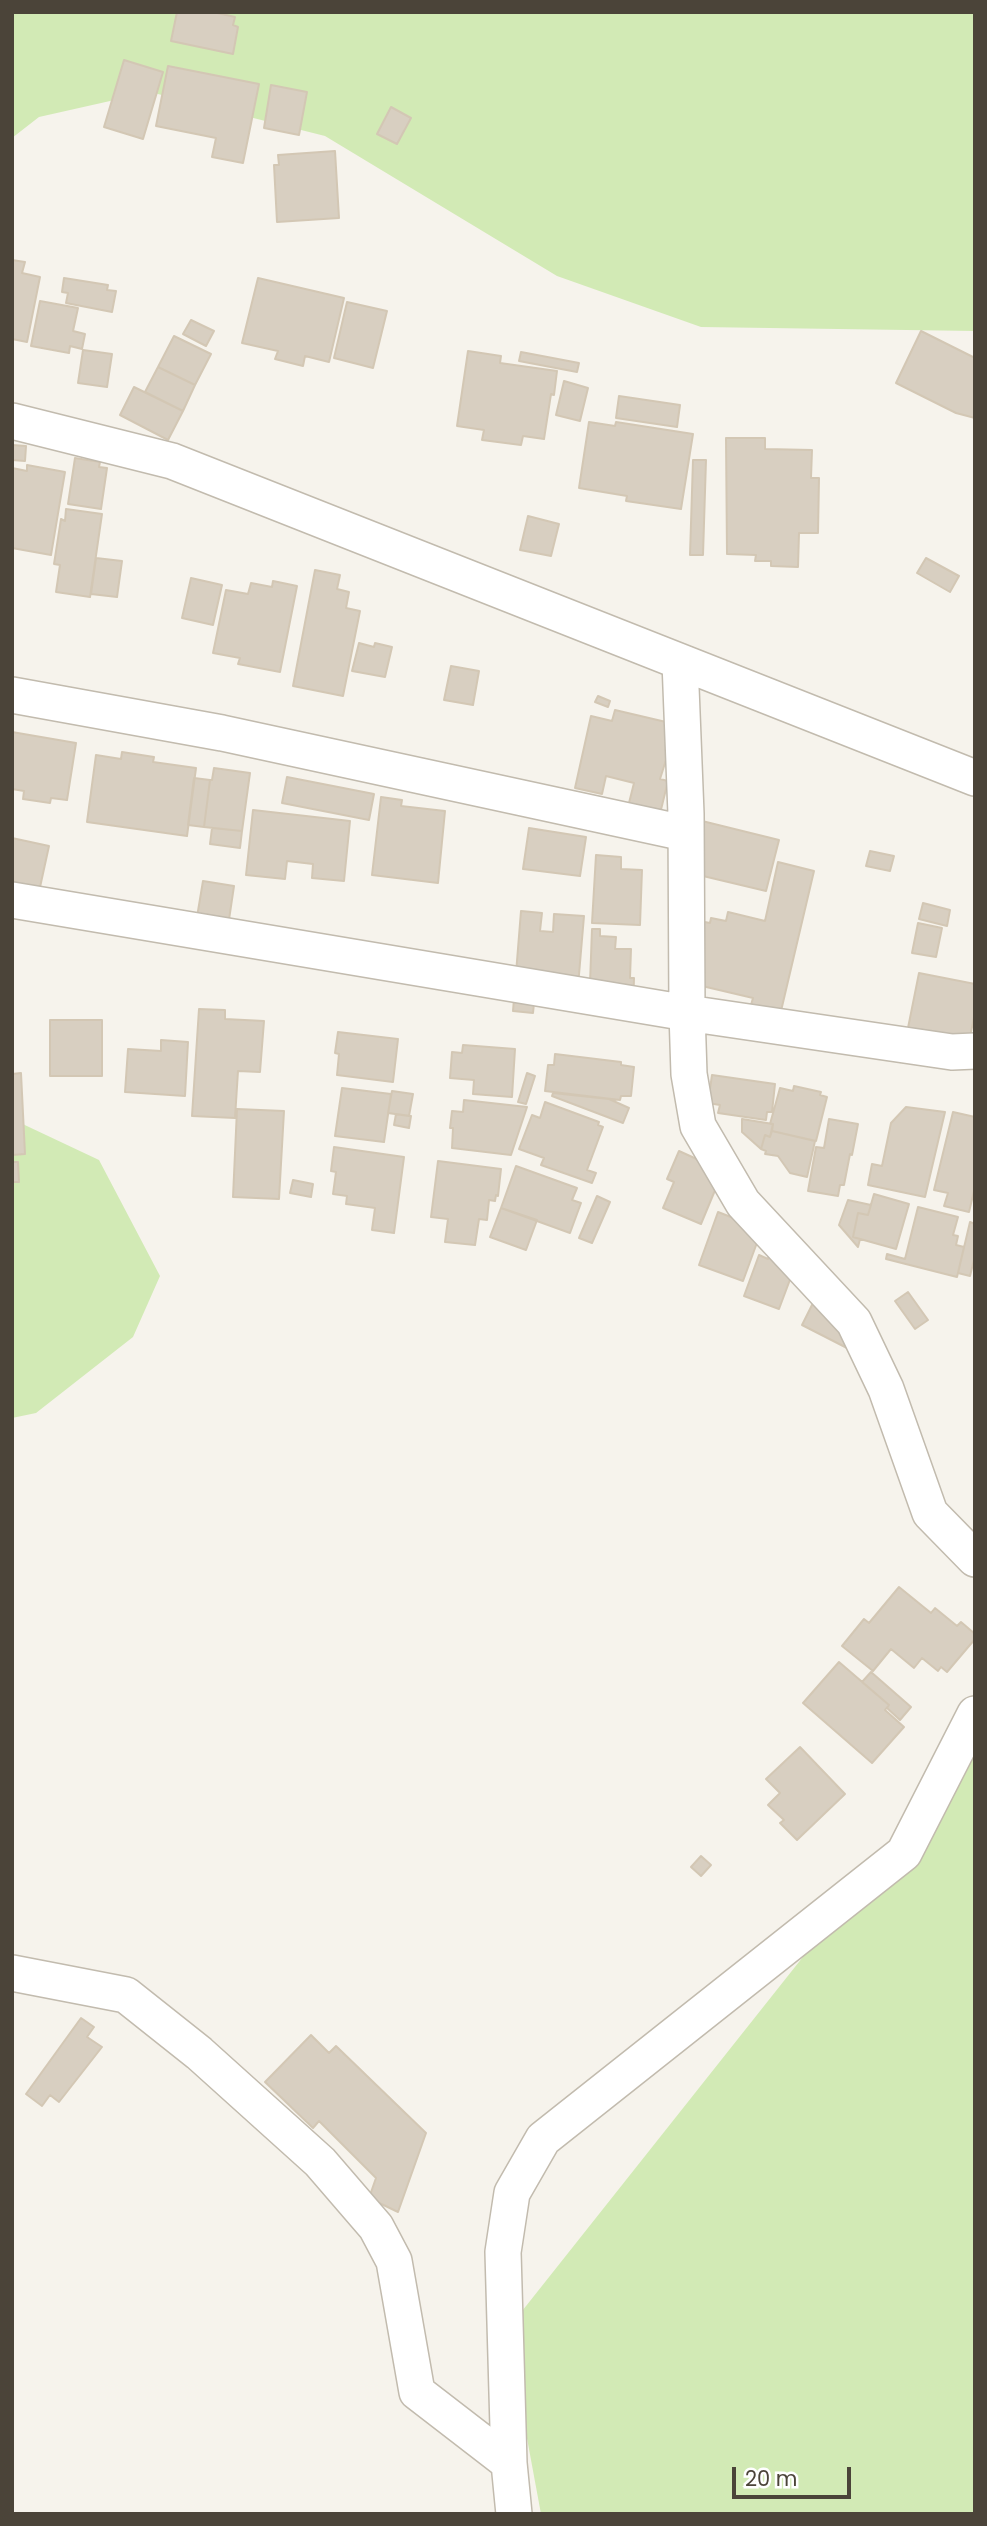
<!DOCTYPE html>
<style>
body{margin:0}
#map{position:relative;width:987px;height:2526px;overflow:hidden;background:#f6f3ec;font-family:Poppins,sans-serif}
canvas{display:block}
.frame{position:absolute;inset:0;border:14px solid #4b4439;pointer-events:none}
.scale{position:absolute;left:732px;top:2467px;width:119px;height:32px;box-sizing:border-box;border:4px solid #4b4439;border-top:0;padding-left:9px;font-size:21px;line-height:24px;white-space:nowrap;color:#4b4439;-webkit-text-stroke:5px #fff;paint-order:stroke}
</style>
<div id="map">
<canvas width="987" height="2526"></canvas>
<div class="frame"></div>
<div class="scale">20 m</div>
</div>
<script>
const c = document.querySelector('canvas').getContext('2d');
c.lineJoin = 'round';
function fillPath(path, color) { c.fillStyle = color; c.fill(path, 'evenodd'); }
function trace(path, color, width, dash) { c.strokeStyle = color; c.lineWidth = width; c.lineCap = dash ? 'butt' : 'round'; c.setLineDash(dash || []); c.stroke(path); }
const green = new Path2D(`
 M12,12H975V331L701,327L557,276L325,136L150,92L39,117L12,138Z
 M12,1119L99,1160L160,1276L133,1337L36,1413L12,1418Z
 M975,1740V2514H541L507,2330Z`);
const building = new Path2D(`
 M177,12H213L235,17L233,25L238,27L233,54L171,41Z
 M124,60L163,72L143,139L104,127Z
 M168,66L259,84L243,163L212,157L216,138L156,126Z
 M271,85L307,92L299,135L264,128Z
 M391,107L411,118L397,144L377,134Z
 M335,151L339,218L277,222L274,165H279L278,155Z
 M12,260L25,262L22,273L40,277L27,342L12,339Z
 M64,278L108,285L107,290L116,291L112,312L66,303L68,293L62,292Z
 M258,278L344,298L329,362L305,356L303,366L275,359L278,351L242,343Z
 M40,301L78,308L73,331L85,334L82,349L70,346L69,353L31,346Z
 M347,302L387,311L373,368L334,358Z
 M191,320L214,331L206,346L183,334Z
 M921,331L975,358V418L956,413L896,383Z
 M174,336L211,354L195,385L158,367Z
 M83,350L112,354L107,387L78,383Z
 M468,351L501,356L500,363L557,371L554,395L551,394L544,439L523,436L521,445L482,440L484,430L457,426Z
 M521,352L579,363L577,372L519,361Z
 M158,367L195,385L183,411L145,392Z
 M564,381L588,388L580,421L556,415Z
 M134,387L183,411L168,440L120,415Z
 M619,396L680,405L677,427L616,418Z
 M589,422L615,426L616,422L693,434L681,509L626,501L627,496L579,488Z
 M726,438H765V449L812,450L811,478H819L818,533H799L798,567L771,566V561H755L756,555L727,554Z
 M12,445L26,446L25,461L12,460Z
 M75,458L100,462L99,467L107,468L101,509L68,504Z
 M693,460H706L703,555H690Z
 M27,465L65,472L51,555L12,548V468L27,471Z
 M66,509L102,514L90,597L56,592L60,565L54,564L61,519L65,521Z
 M528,516L559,524L551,556L520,550Z
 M96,558L122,561L117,597L91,594Z
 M926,558L959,576L950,592L917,573Z
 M315,570L340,575L337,589L349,592L346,608L360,611L343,696L293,686Z
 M191,578L222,585L213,625L182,618Z
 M273,581L297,586L280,672L238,664L240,658L213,653L226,590L248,594L251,583L272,587Z
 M359,643L374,647L375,643L392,647L385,677L352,671Z
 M451,666L479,671L473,705L444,700Z
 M598,696L610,701L608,707L595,702Z
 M615,710L666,722V760L660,779L668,781L657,826L625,819L634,783L606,776L602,794L575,788L591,716L612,721Z
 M12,732L76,743L67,800L51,798L50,803L23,799L24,791L12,789Z
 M122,752L154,757L153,762L196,768L187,836L87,822L96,755L121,759Z
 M214,768L250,773L242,831L204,827L210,780H212Z
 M287,777L374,794L369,820L282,803Z
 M194,778L210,780L204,827L188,825Z
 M381,797L402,800L401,806L445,811L438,883L372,875Z
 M253,810L350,821L344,881L312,878L313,864L287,861L285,879L246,875Z
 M694,819L779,840L766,891L682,871Z
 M212,828L242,831L240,848L210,844Z
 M529,828L586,837L580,876L523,869Z
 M12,838L49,846L37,901L12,895Z
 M870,851L894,856L890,871L866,866Z
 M596,855L621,857V869L642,870L640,925L592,923Z
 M778,862L814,871L781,1011L751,1005L753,998L685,982L677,917L710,923L711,918L726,921L728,912L765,921Z
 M203,881L234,886L227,933L195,929Z
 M923,903L950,910L947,926L919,919Z
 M521,911L542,913L540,931L553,932L554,914L584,916L577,998L535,994L533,1013L513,1011Z
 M918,923L942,928L936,957L912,953Z
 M592,929H600V936L616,937L615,949H631L630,978H634L633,1012L589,1011Z
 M919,973L975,984V1013L968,1046L907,1033Z
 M199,1009L225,1010V1019L264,1021L260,1072L238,1071L235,1118L192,1116Z
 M50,1020H102V1076H50Z
 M338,1032L398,1039L393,1082L337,1075L339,1054L335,1053Z
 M161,1040L188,1042L185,1096L125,1092L128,1049L161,1051Z
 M463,1045L515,1049L512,1097L473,1094L474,1080L450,1078L452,1052L462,1053Z
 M555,1054L621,1062V1065L634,1067L631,1096H621L620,1100L545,1091L548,1065H554Z
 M21,1073L25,1154L12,1155V1074Z
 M527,1073L535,1076L526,1104L518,1102Z
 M712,1075L775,1084L772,1112H767L766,1120L718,1113L720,1105L708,1103Z
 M794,1086L821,1092L820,1095L827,1097L816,1141L772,1131L773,1124H770L780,1088L793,1091Z
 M342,1088L391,1094L384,1142L335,1136Z
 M392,1091L413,1094L409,1116L388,1113Z
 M553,1093L609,1099L629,1108L623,1123L552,1096Z
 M464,1100L527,1107L511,1155L452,1148L453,1128H450L452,1111L463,1112Z
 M545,1102L599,1122L598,1125L603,1127L587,1170L596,1173L592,1183L541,1165L544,1158L519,1149L532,1115L540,1118Z
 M906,1107L945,1112L925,1197L868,1185L872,1164L882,1166L891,1123Z
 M237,1109L284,1111L279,1199L233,1197Z
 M953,1112L975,1117V1187L969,1212L944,1206L948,1193L934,1190Z
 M396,1114L411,1116L409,1128L394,1125Z
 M742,1119L773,1124L770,1137L765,1135L761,1149L742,1132Z
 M829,1119L858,1124L852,1155L850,1154L844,1185H840L838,1196L808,1191L816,1147L824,1148Z
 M772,1131L815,1141L807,1177L790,1173L778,1156L765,1154L766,1151L761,1149L765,1135L770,1137Z
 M334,1147L404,1157L394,1233L372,1230L375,1208L346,1204L347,1196L333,1194L336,1172L331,1171Z
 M679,1151L723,1171L701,1224L663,1208L674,1182L667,1179Z
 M438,1161L501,1169L498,1196L496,1195L495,1201L489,1200L487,1220L479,1219L475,1245L445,1242L448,1219L431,1217Z
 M12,1162H18L19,1182H12Z
 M516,1166L577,1188L572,1200L581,1203L570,1233L501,1208Z
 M293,1180L313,1184L311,1197L290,1193Z
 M874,1194L909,1204L896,1249L853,1237L858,1213L868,1215Z
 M597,1196L610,1202L592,1243L579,1238Z
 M848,1200L871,1205L868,1215L858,1213L853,1237L860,1239L858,1247L839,1225Z
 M918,1207L958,1217L953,1235L958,1236L956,1245L964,1247L957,1277L886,1259L887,1254L905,1259Z
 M501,1208L537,1220L526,1250L490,1237Z
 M718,1212L762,1229L743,1281L699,1265Z
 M970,1222L975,1224V1256L970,1276L958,1273Z
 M774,1244L800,1253L779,1309L744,1296L759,1255L768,1259Z
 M819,1291L861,1321L847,1348L802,1325Z
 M908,1292L928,1320L915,1329L895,1301Z
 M899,1587L931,1613L935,1608L957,1626L961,1622L975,1634V1639L947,1672L941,1667L938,1671L922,1658L914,1668L891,1649L873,1671L842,1646L864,1619L869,1623Z
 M839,1662L889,1705L885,1710L904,1727L872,1763L803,1703Z
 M871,1672L911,1707L900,1720L887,1708L889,1705L862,1682Z
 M800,1747L845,1794L797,1840L780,1823L784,1820L768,1805L780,1793L766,1779Z
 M701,1856L711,1865L701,1876L691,1867Z
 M81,2018L94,2027L87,2037L102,2047L59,2102L50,2095L42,2106L26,2094Z
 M311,2035L329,2053L336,2046L426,2133L398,2212L369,2198L376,2178L319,2121L313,2128L265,2082Z`);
const street = new Path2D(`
 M12,421L172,461L975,778
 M680,662L686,814L687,1013L689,1074L698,1126L743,1203L854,1322L886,1389L930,1513L975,1559
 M12,695L222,733L684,833
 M12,900L687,1013L952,1052L975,1051
 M12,1973L126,1995L199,2053L320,2162L376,2227L394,2261L417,2392L509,2463
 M514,2514L509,2463L503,2252L512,2193L543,2139L904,1853L975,1714`);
fillPath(green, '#d2eab5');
fillPath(building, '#d8cfc1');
trace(building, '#d3c7b4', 2);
trace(street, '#c2bbae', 38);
trace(street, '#fff', 35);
</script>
